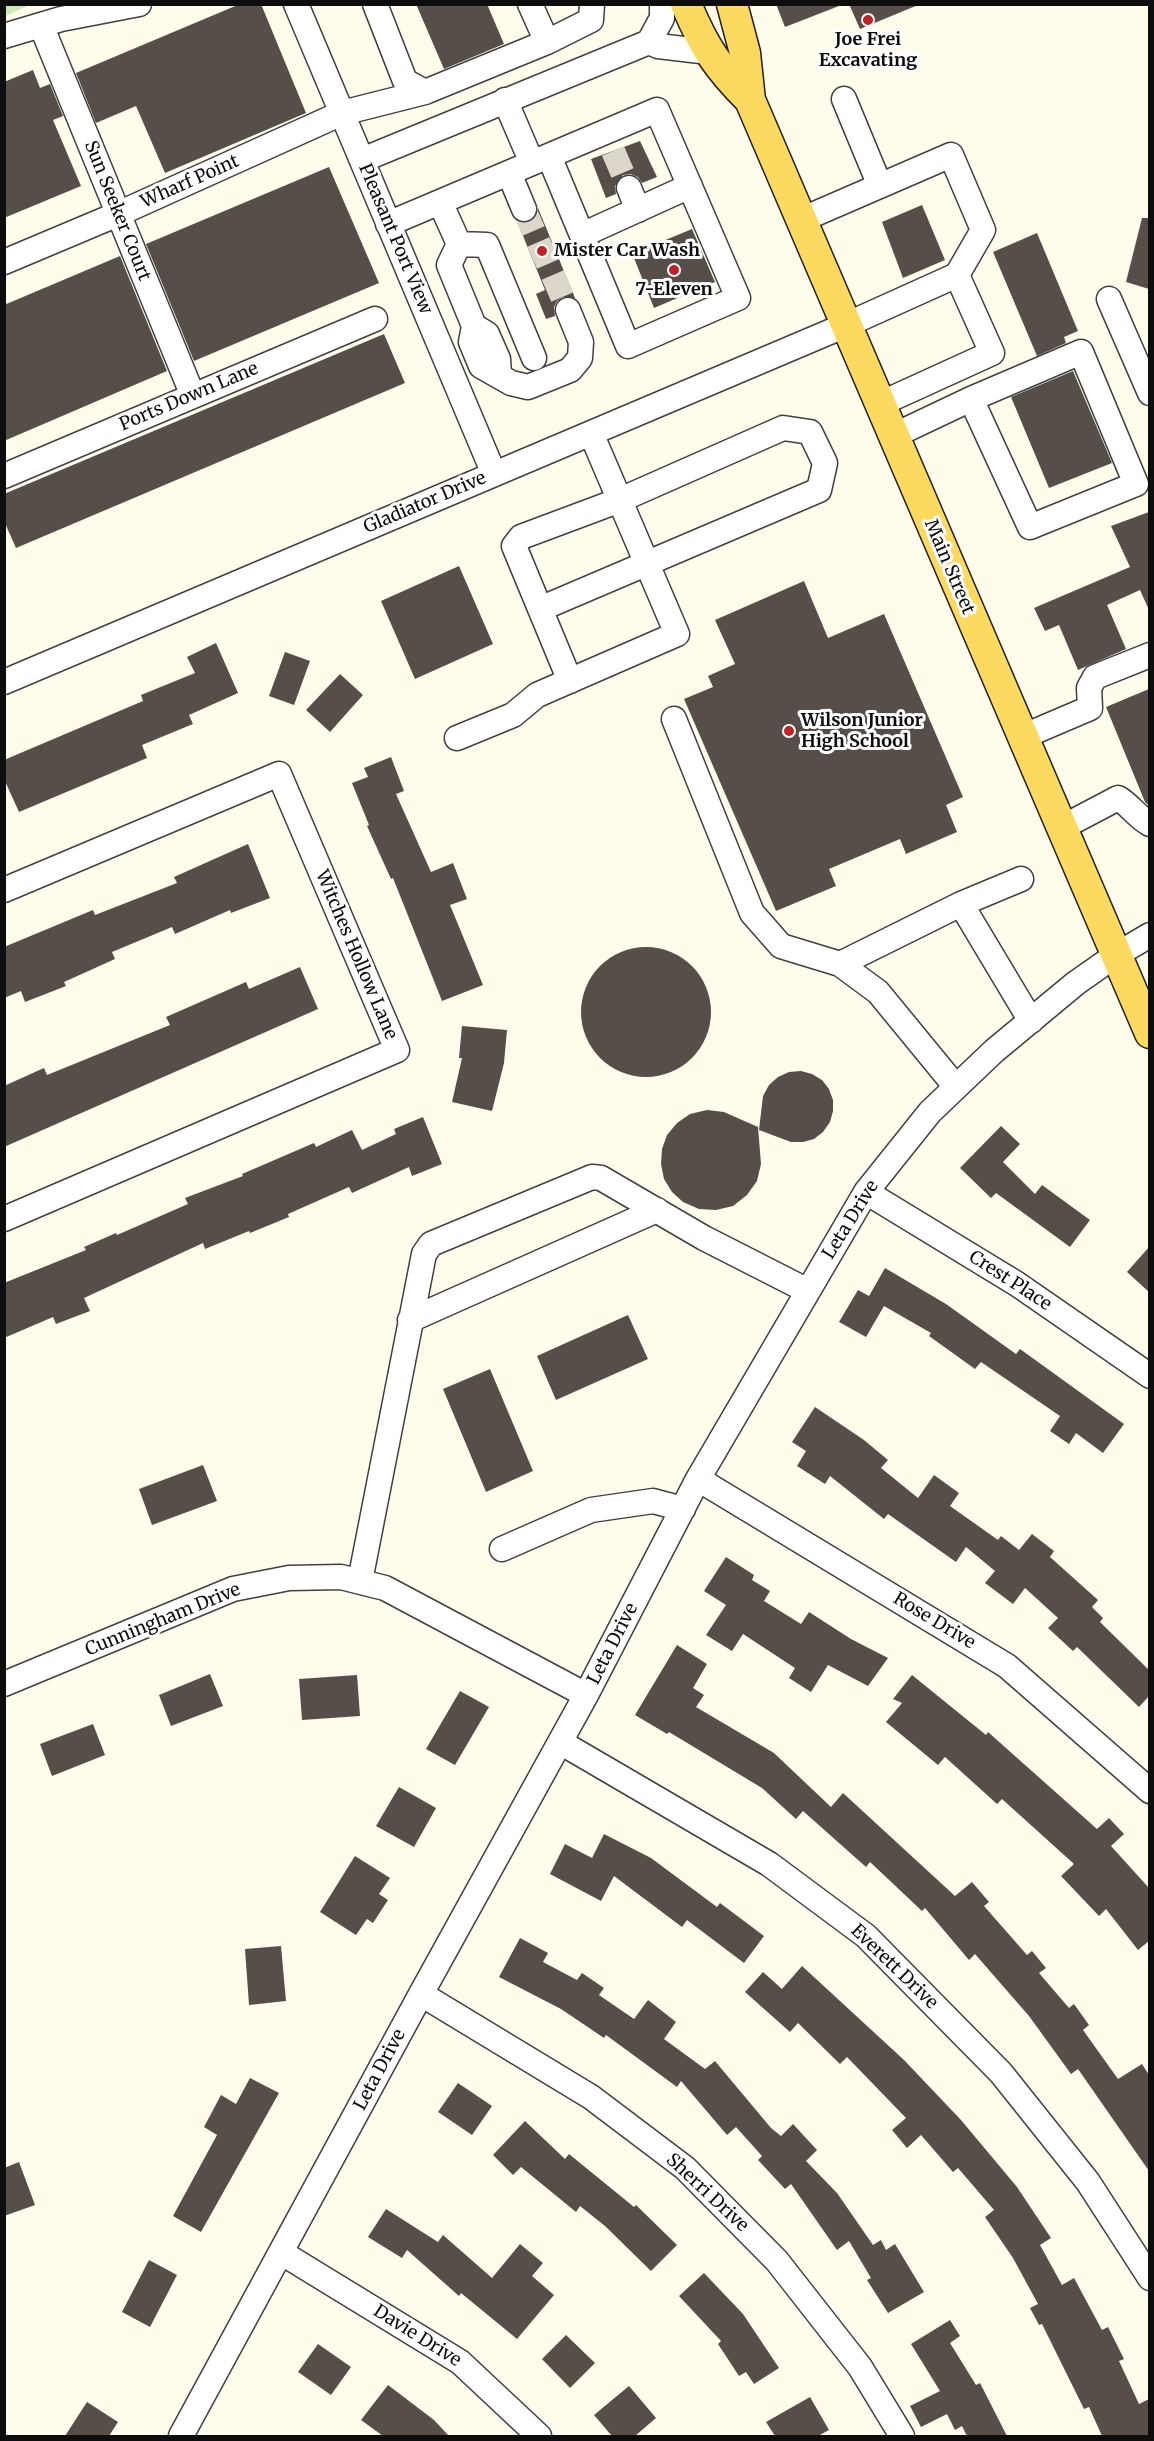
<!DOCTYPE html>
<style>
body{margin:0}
#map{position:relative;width:1154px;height:2441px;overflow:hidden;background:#fffcec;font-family:Merriweather,serif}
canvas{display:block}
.frame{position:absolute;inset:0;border:6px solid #0d0d0d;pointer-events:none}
</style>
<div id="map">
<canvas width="1154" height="2441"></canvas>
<div class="frame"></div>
</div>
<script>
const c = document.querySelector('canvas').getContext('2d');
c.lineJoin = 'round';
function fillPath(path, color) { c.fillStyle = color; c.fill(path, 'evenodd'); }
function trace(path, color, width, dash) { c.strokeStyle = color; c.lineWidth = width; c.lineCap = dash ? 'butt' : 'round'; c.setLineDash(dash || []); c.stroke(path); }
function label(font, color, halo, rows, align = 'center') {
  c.font = font + ' Merriweather,serif'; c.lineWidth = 6; c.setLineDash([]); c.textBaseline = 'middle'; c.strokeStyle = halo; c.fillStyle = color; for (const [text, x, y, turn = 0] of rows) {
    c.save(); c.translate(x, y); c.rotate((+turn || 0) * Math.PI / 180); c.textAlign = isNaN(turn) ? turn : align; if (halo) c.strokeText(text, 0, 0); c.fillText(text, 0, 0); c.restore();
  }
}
const green = new Path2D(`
 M5,4H30V5L5,16Z`);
const building = new Path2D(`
 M240,4H261L306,113L165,173L136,106L96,123L76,73Z
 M416,4H487L504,44L444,69Z
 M776,4H838L839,6L785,27Z
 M849,4H917L918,5L860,29Z
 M33,70L40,88L50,84L63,116L53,120L81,186L4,218V82Z
 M640,141L657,177L642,183L638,177L631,174L623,175L615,186L616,194L606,198L591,159Z
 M329,167L379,283L194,361L146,244Z
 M922,205L945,260L903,278L882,222Z
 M538,208L575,298L563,297L557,301L554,307L555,316L546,319L536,294L545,290L517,221L523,223L530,222L536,217Z
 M1142,218H1149V289L1126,282Z
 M692,229L715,282L654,308L634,258L648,253L646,248Z
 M1037,233L1078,331L1064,337L1066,343L1037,356L993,252Z
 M120,256L167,371L4,441V305Z
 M384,334L405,383L16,548L4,521V494Z
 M1073,371L1112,463L1049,488L1011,397Z
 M1149,512V610L1140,590L1107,605L1126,649L1078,670L1059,625L1045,631L1034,608L1130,567L1111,526Z
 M459,566L493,644L415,679L381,601Z
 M804,581L828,638L884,614L963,797L946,805L957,832L906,854L900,839L829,869L836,886L776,911L684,699L713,687L708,676L735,664L715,620Z
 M216,643L238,693L189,715L193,724L142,745L147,758L19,812L4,779V760L143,701L141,695L195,673L187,657Z
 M285,652L310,661L294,705L269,696Z
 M340,674L363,695L330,732L306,710Z
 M1149,689V806L1145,802L1106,707Z
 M391,757L404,791L396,794L431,872L453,863L467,899L450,905L483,985L442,1001L393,878L391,879L367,826L369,825L352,783L368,777L364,768Z
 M248,844L270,898L231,913L230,910L175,934L172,927L112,952L115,959L64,982L66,986L25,1002L21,991L4,998V947L93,910L95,915L177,883L174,877Z
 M581 1012a65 65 0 1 1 130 0a65 65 0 1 1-130 0Z
 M300,967L318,1009L4,1147V1086L44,1068L47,1075L170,1025L166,1017L246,982L249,989Z
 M462,1026L507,1030L504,1063L492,1111L452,1102L462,1058H459Z
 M801,1071L812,1074L822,1080L829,1089L833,1100V1111L830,1122L823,1132L814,1139L803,1142H791L759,1130L763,1096L769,1085L778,1077L789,1072Z
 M707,1110L724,1112L758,1127L761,1164L757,1181L747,1195L733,1206L716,1210L699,1209L683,1202L672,1192L664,1179L661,1164L662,1149L667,1135L677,1123L690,1114Z
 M423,1117L442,1164L412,1176L409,1167L352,1193L349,1187L288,1214L289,1217L250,1233L249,1231L205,1249L203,1243L84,1298L90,1311L56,1324L53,1317L4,1338V1283L86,1250L84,1247L116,1233L117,1235L188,1204L185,1198L243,1176L242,1174L314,1143L316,1147L352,1130L362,1150L396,1134L394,1129Z
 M1001,1126L1020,1144L1003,1162L1035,1194L1042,1185L1090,1220L1070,1247L996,1193L991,1198L960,1168Z
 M1149,1247V1292L1127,1272Z
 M885,1268L946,1304L1016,1354L1020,1349L1124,1424L1103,1453L1076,1433L1069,1444L1050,1431L1060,1416L981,1362L975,1369L929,1336L931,1333L884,1306L866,1337L839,1322L858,1290L869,1296Z
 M628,1315L648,1359L556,1400L537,1356Z
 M490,1369L533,1471L486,1492L443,1389Z
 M815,1407L864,1440L888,1460L881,1468L918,1498L934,1475L959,1493L950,1506L998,1540L1001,1536L1019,1550L1032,1534L1054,1551L1050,1557L1098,1600L1092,1607L1103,1618L1100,1622L1149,1670V1696L1139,1707L1077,1647L1073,1651L1048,1628L1058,1618L1025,1588L1013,1604L985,1583L995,1571L966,1547L956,1562L888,1514L884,1519L830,1476L825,1484L797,1466L806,1451L792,1442Z
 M203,1465L217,1501L152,1525L139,1489Z
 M726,1557L754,1575L752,1580L770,1591L764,1601L801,1624L809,1612L851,1639L888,1658L868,1686L828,1665L811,1692L789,1678L795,1668L743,1634L732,1651L706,1635L726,1605L704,1591Z
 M677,1645L707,1664L693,1688L704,1695L696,1707L774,1753L831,1807L843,1793L955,1896L972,1882L989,1902L984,1906L1027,1955L1032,1951L1046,1968L1039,1973L1069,2008L1074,2004L1089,2025L1083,2030L1118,2079L1142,2064L1149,2075V2171L1078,2069L1071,2074L1029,2016L975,1954L969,1960L925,1908L922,1911L870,1862L866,1867L803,1811L796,1819L762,1788L669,1732L667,1734L635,1715Z
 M210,1674L223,1706L171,1726L159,1695Z
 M357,1675L360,1716L302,1720L299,1679Z
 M912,1675L986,1735L988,1732L1097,1829L1109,1818L1124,1834L1111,1846L1149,1888V1941L1138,1950L1106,1909L1099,1916L1061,1876L1074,1864L1002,1799L997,1804L945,1757L938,1765L886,1722L902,1703L893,1699Z
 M460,1691L489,1707L455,1765L426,1749Z
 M93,1724L105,1755L52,1776L40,1744Z
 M399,1787L436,1808L414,1847L376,1826Z
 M604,1834L651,1858L717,1907L720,1903L764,1936L744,1963L687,1920L682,1927L614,1876L601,1901L550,1874L565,1844L592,1858Z
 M355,1856L390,1878L379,1894L388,1900L373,1923L367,1919L356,1935L320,1912Z
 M520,1938L548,1953L543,1962L577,1980L582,1973L604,1988L599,1995L634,2019L648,2000L676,2022L664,2039L705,2069L715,2061L771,2128L781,2136L793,2124L817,2150L806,2161L837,2193L873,2245L881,2240L886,2250L895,2244L924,2292L888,2313L867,2280L871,2278L849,2241L837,2250L791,2184L785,2189L758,2160L762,2156L736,2127L727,2135L681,2081L677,2087L606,2035L604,2038L561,2009L499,1977Z
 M281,1946L286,2001L249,2005L245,1949Z
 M802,1966L904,2060L961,2120L1017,2187L1051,2238L1040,2245L1062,2285L1074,2278L1102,2330L1108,2327L1124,2359L1119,2361L1139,2404L1149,2399V2436H1102L1089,2407L1084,2409L1042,2324L1039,2325L1030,2308L1038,2304L1013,2258L985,2217L994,2210L958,2168L953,2172L921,2135L907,2148L892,2130L906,2118L847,2057L840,2064L798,2023L790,2032L745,1992L763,1972L782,1989Z
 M250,2078L279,2093L201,2232L173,2216L217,2135L204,2127L221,2095L236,2104Z
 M458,2083L492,2106L472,2135L438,2112Z
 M525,2121L565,2159L569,2154L634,2207L636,2205L677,2245L651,2271L605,2226L580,2206L576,2212L521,2167L513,2175L493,2155Z
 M19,2162L35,2205L4,2216V2168Z
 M386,2209L438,2242L443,2235L492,2278L520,2244L543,2263L532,2276L554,2295L517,2339L461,2293L459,2296L407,2250L402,2258L368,2237Z
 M149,2260L177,2275L150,2327L122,2312Z
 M704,2273L743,2314L779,2368L754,2384L746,2372L739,2376L718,2344L721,2341L679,2296Z
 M950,2320L960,2336L950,2343L976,2385L980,2383L1007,2436H967L962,2426L955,2430L947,2414L921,2427L910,2406L940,2391L911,2344Z
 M566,2335L595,2363L570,2388L542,2359Z
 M318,2344L351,2367L331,2395L298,2372Z
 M388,2385L434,2420L449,2436H383L361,2420Z
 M629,2386L656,2418L635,2436H612L594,2415Z
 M810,2397L829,2430L818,2436H775L766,2422Z
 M87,2402L118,2422L109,2436H65Z`);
const minorTunnel = new Path2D(`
 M613,151L629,188
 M524,209L568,310`);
const minor = new Path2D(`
 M296,4L494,474
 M375,4L405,81L425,92L547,42L591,20L592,4
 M530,4L547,42
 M662,4V18L649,42L658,46L709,52
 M41,25L193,396
 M4,36L61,19L139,4
 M844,99L880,186
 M505,100L532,163L657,110L738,298L628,346L549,156
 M362,160L649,42
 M509,173L524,209
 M629,188L638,210
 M440,202L459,244
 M801,220L951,155L983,230L957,275
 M388,224L532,163
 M582,235L690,186
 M459,244L487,245L534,358
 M459,244L449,265L474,326L487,334L498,359L499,374
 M4,262L118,214L342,113L425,92
 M1109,299L1150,393
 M474,326L471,342L481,366L511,383L528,387L570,370L580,358L581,342L568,310
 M893,436L971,399L1030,527L1136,484L1081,352L971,399
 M4,476L375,319
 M540,609L819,490L825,463L810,432L783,428L620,500L521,537L514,546L570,681
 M4,682L846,325L957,275L992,353L880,404
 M674,719L752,913L781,946L840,964L878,992L956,1087
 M1022,737L1090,708L1089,688L1095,677L1150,655
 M457,738L513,715L537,695L677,634L591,433
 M1061,828L1118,798C1130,805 1137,817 1150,824
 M1021,879L961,904L1031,1021
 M4,890L279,774L397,1050L4,1219
 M840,964L961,904
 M866,1192L1017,1284L1150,1376
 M410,1320L657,1210
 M698,1479L1007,1666L1150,1791
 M502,1549L591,1510L653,1501L683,1509
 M360,1581L424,1254L431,1244L592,1177L601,1178L704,1238L808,1291
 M4,1684L233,1589L289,1578L341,1577L385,1588L586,1695
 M560,1742L769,1864L866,1936L1001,2073L1088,2182L1150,2278
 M421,1994L591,2097L685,2168L777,2261L860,2367L902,2436
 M282,2253L460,2362L539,2436
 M181,2436L421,1994L586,1695L698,1479L866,1192L930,1112L994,1051L1076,983L1116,955L1150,935`);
const major = new Path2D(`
 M686,4C704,47 717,67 750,100
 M732,4L745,53L750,100L1150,1033`);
const markers = [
 [868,20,6,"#c02125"],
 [542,251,6,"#c02125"],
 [674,270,6,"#c02125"],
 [789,731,6,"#c02125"]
];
const poiNames = [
 ["Joe Frei",868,40],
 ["Excavating",868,61],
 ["Mister Car Wash",554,251,"left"],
 ["7-Eleven",674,290],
 ["Wilson Junior",801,721,"left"],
 ["High School",801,742,"left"]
];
const streetNames = [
 ["Wharf Point",190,182,-24],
 ["Sun Seeker Court",117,211,68],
 ["Pleasant Port View",395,239,67],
 ["Ports Down Lane",189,397,-23],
 ["Gladiator Drive",425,503,-23],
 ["Main Street",949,567,67],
 ["Witches Hollow Lane",356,955,67],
 ["Leta Drive",851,1220,-58],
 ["Crest Place",1010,1281,33],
 ["Cunningham Drive",163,1620,-22],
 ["Rose Drive",934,1621,31],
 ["Leta Drive",613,1644,-63],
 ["Everett Drive",894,1967,44],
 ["Leta Drive",380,2070,-62],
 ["Sherri Drive",707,2193,43],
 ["Davie Drive",417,2336,32]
];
fillPath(green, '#cfeab5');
fillPath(building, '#564e49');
trace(minorTunnel, '#dbd8cb', 24, [24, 12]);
trace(minor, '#404040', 27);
trace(major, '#1e1e1e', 33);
trace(minor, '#fff', 24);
trace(major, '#fcda5f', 30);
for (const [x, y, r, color] of markers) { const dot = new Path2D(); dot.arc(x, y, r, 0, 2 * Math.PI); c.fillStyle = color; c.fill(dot); trace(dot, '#fff', 2); }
label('bold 18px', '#0d0d0d', '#fff', poiNames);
label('18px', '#0d0d0d', '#fff', streetNames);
</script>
